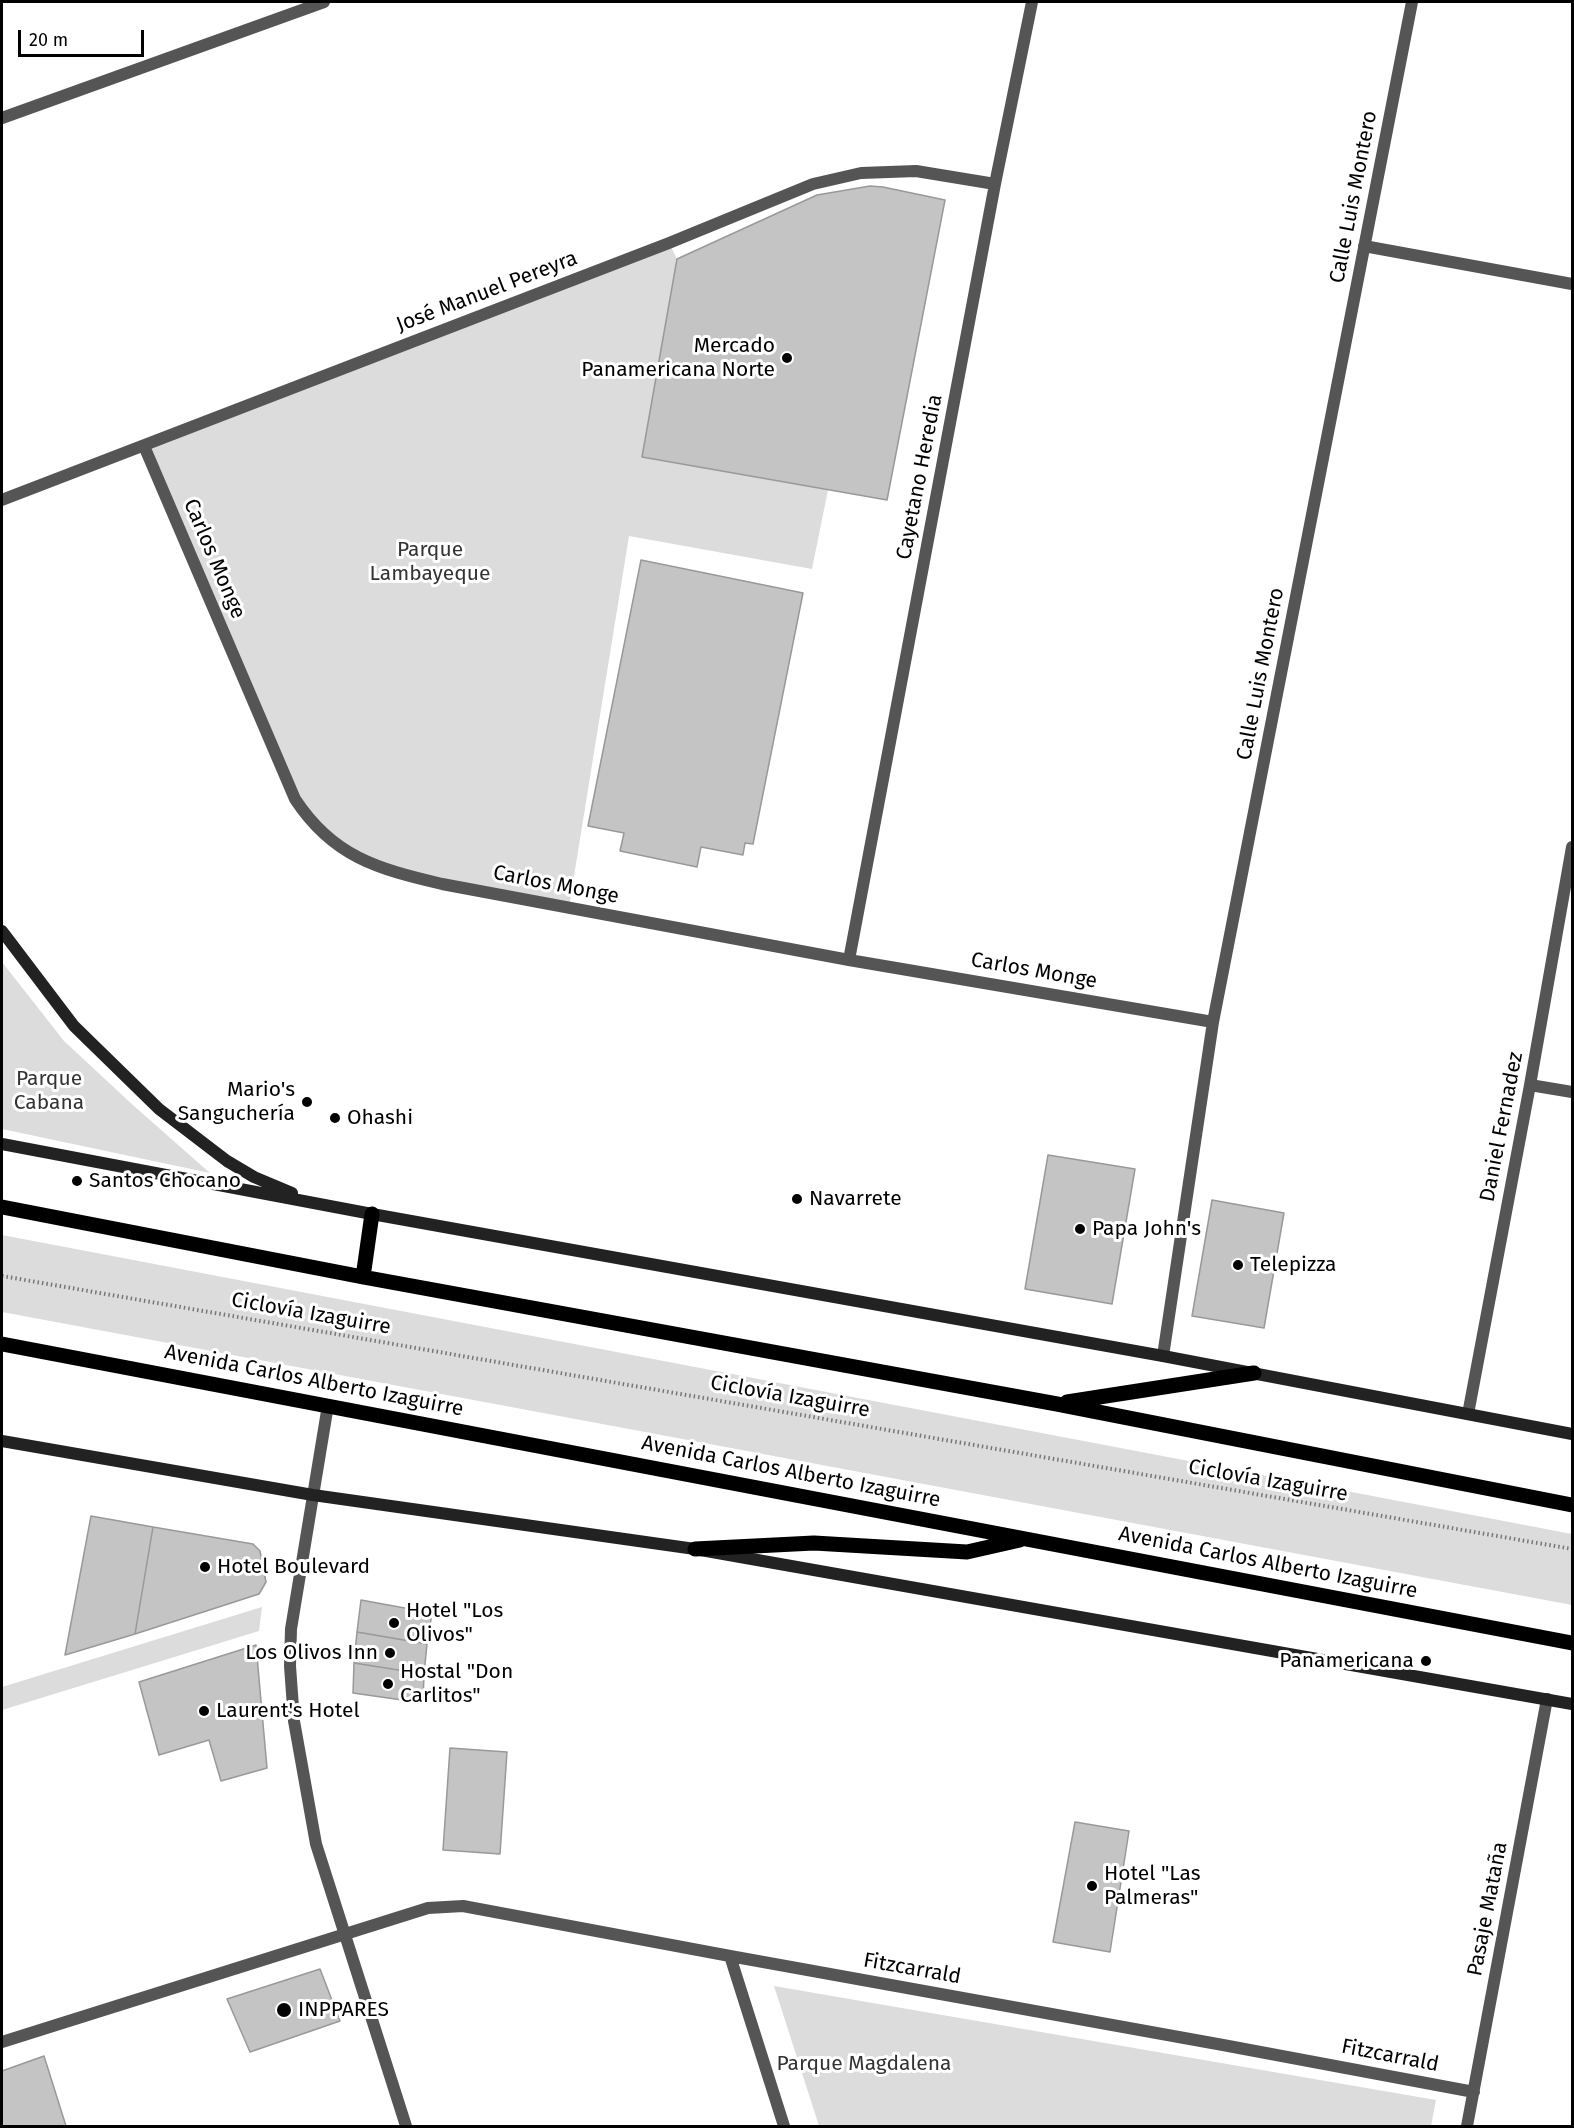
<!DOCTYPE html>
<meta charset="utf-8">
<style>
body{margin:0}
#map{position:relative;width:1574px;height:2128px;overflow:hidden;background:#fff;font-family:"Fira Sans",sans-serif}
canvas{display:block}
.frame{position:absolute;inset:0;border:3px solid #000;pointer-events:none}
.scale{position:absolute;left:18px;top:30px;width:126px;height:27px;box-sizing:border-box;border:3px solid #000;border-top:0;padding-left:8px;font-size:18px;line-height:21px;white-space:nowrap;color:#000;-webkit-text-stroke:4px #fff;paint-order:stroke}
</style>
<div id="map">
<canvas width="1574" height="2128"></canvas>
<div class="frame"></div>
<div class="scale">20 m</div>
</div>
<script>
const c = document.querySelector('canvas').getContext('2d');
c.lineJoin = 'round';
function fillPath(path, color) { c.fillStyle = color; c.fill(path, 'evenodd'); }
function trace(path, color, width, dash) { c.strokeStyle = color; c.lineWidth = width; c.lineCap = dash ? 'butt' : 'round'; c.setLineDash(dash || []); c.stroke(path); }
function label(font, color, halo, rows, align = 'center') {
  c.font = font + ' "Fira Sans",sans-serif'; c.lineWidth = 6; c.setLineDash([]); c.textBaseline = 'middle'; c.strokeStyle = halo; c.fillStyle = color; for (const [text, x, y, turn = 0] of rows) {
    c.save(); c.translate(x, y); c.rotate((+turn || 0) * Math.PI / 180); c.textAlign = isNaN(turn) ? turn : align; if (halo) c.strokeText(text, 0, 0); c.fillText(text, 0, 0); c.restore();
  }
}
const green = new Path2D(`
 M669,243L677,259L642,457L828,490L812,569L629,536L569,907L373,864L304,813L144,446Z
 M2,962L64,1041L134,1106L210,1173L2,1129Z
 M2,1235L1572,1534V1605L2,1312Z
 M262,1607L259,1631L2,1710V1687Z
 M774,1986L1436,2100L1431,2126H819Z`);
const building = new Path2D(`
 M870,186L883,187L945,200L887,500L642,457L677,259L817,195Z
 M641,560L803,593L753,844L745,843L743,855L701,847L697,867L620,851L624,833L588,826Z
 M1048,1155L1135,1169L1112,1304L1025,1289Z
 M1212,1200L1284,1213L1264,1328L1192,1316Z
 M91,1516L153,1527L135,1634L65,1655Z
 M153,1527L253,1544L260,1551L266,1582L259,1594L135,1634Z
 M361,1600L432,1613L427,1644L357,1632Z
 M357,1632L427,1644L424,1674L354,1663Z
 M256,1645L267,1768L221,1781L209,1740L159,1755L139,1682Z
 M354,1663L424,1674L423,1703L353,1693Z
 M450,1748L507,1752L500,1854L443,1850Z
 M1075,1822L1129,1831L1110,1952L1053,1942Z
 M320,1969L340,2021L250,2052L227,1999Z
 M44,2056L66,2126H2V2071Z`);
const path = new Path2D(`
 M2,1276L1572,1549`);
const street = new Path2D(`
 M2,118L324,2
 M1364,246L1572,284
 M144,446L295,799C333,857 378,869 442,884L849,960L1213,1022
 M2,500L669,243L813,184L861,173L916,171L995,184
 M849,960L995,184L1032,2
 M1530,1085L1572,1092
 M1163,1356L1213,1022L1412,2
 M328,1405L291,1629L290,1666L294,1721L316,1844L406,2126
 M1468,1414L1530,1085L1572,847
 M730,1956L784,2126
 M2,2042L428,1908L463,1906L730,1956L1223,2045L1474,2092
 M1467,2126L1547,1699`);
const secondary = new Path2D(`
 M2,931L74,1026L159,1109L227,1161L254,1177L292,1193
 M2,1144L372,1214L1163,1356L1572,1434
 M2,1441L313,1495L695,1549L1572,1704`);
const primary = new Path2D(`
 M2,1207L363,1277L1057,1404L1572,1505
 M363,1277L372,1214
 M2,1344L1572,1643
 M1067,1402L1254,1373
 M695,1549L814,1543L967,1552L1020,1540`);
const markers = [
 [787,358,6,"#000"],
 [307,1102,6,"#000"],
 [335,1118,6,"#000"],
 [77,1181,6,"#000"],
 [797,1199,6,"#000"],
 [1080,1229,6,"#000"],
 [1238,1265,6,"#000"],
 [205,1567,6,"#000"],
 [394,1623,6,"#000"],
 [390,1653,6,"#000"],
 [1426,1661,6,"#000"],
 [388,1684,6,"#000"],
 [204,1711,6,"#000"],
 [1092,1886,6,"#000"],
 [284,2010,8,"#000"]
];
const streetNames = [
 ["Calle Luis Montero",1354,197,-79],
 ["José Manuel Pereyra",487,292,-21],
 ["Cayetano Heredia",920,477,-79],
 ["Carlos Monge",214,559,67],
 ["Calle Luis Montero",1261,674,-79],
 ["Carlos Monge",556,885,11],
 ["Carlos Monge",1034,971,10],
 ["Daniel Fernadez",1502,1127,-79],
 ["Ciclovía Izaguirre",311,1314,10],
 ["Avenida Carlos Alberto Izaguirre",314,1381,11],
 ["Ciclovía Izaguirre",790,1397,10],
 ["Avenida Carlos Alberto Izaguirre",791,1472,11],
 ["Ciclovía Izaguirre",1268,1481,10],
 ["Avenida Carlos Alberto Izaguirre",1268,1563,11],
 ["Pasaje Mataña",1488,1909,-79],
 ["Fitzcarrald",912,1969,10],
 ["Fitzcarrald",1390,2056,11]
];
const poiNames = [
 ["Mercado",775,346,"right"],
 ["Panamericana Norte",775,370,"right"],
 ["Mario's",295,1090,"right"],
 ["Sanguchería",295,1114,"right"],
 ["Ohashi",347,1118],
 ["Santos Chocano",89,1181],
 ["Navarrete",809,1199],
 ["Papa John's",1092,1229],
 ["Telepizza",1250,1265],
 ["Hotel Boulevard",217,1567],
 ["Hotel \"Los",406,1611],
 ["Olivos\"",406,1635],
 ["Los Olivos Inn",378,1653,"right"],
 ["Panamericana",1414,1661,"right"],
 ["Hostal \"Don",400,1672],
 ["Carlitos\"",400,1696],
 ["Laurent's Hotel",216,1711],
 ["Hotel \"Las",1104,1874],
 ["Palmeras\"",1104,1898],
 ["INPPARES",298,2010]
];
const parkNames = [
 ["Parque",430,550],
 ["Lambayeque",430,574],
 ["Parque",49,1079],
 ["Cabana",49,1103],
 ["Parque Magdalena",864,2064]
];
fillPath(green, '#dcdcdc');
fillPath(building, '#c4c4c4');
trace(building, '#999', 1.5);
trace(path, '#777', 4, [1.5, 3]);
trace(street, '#555', 12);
trace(secondary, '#222', 12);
trace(primary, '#000', 15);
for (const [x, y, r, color] of markers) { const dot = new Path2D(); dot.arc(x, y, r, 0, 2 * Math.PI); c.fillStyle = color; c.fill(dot); trace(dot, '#fff', 2); }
label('21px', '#000', '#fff', streetNames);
label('21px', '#000', '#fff', poiNames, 'left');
label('21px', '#333', '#fff', parkNames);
</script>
